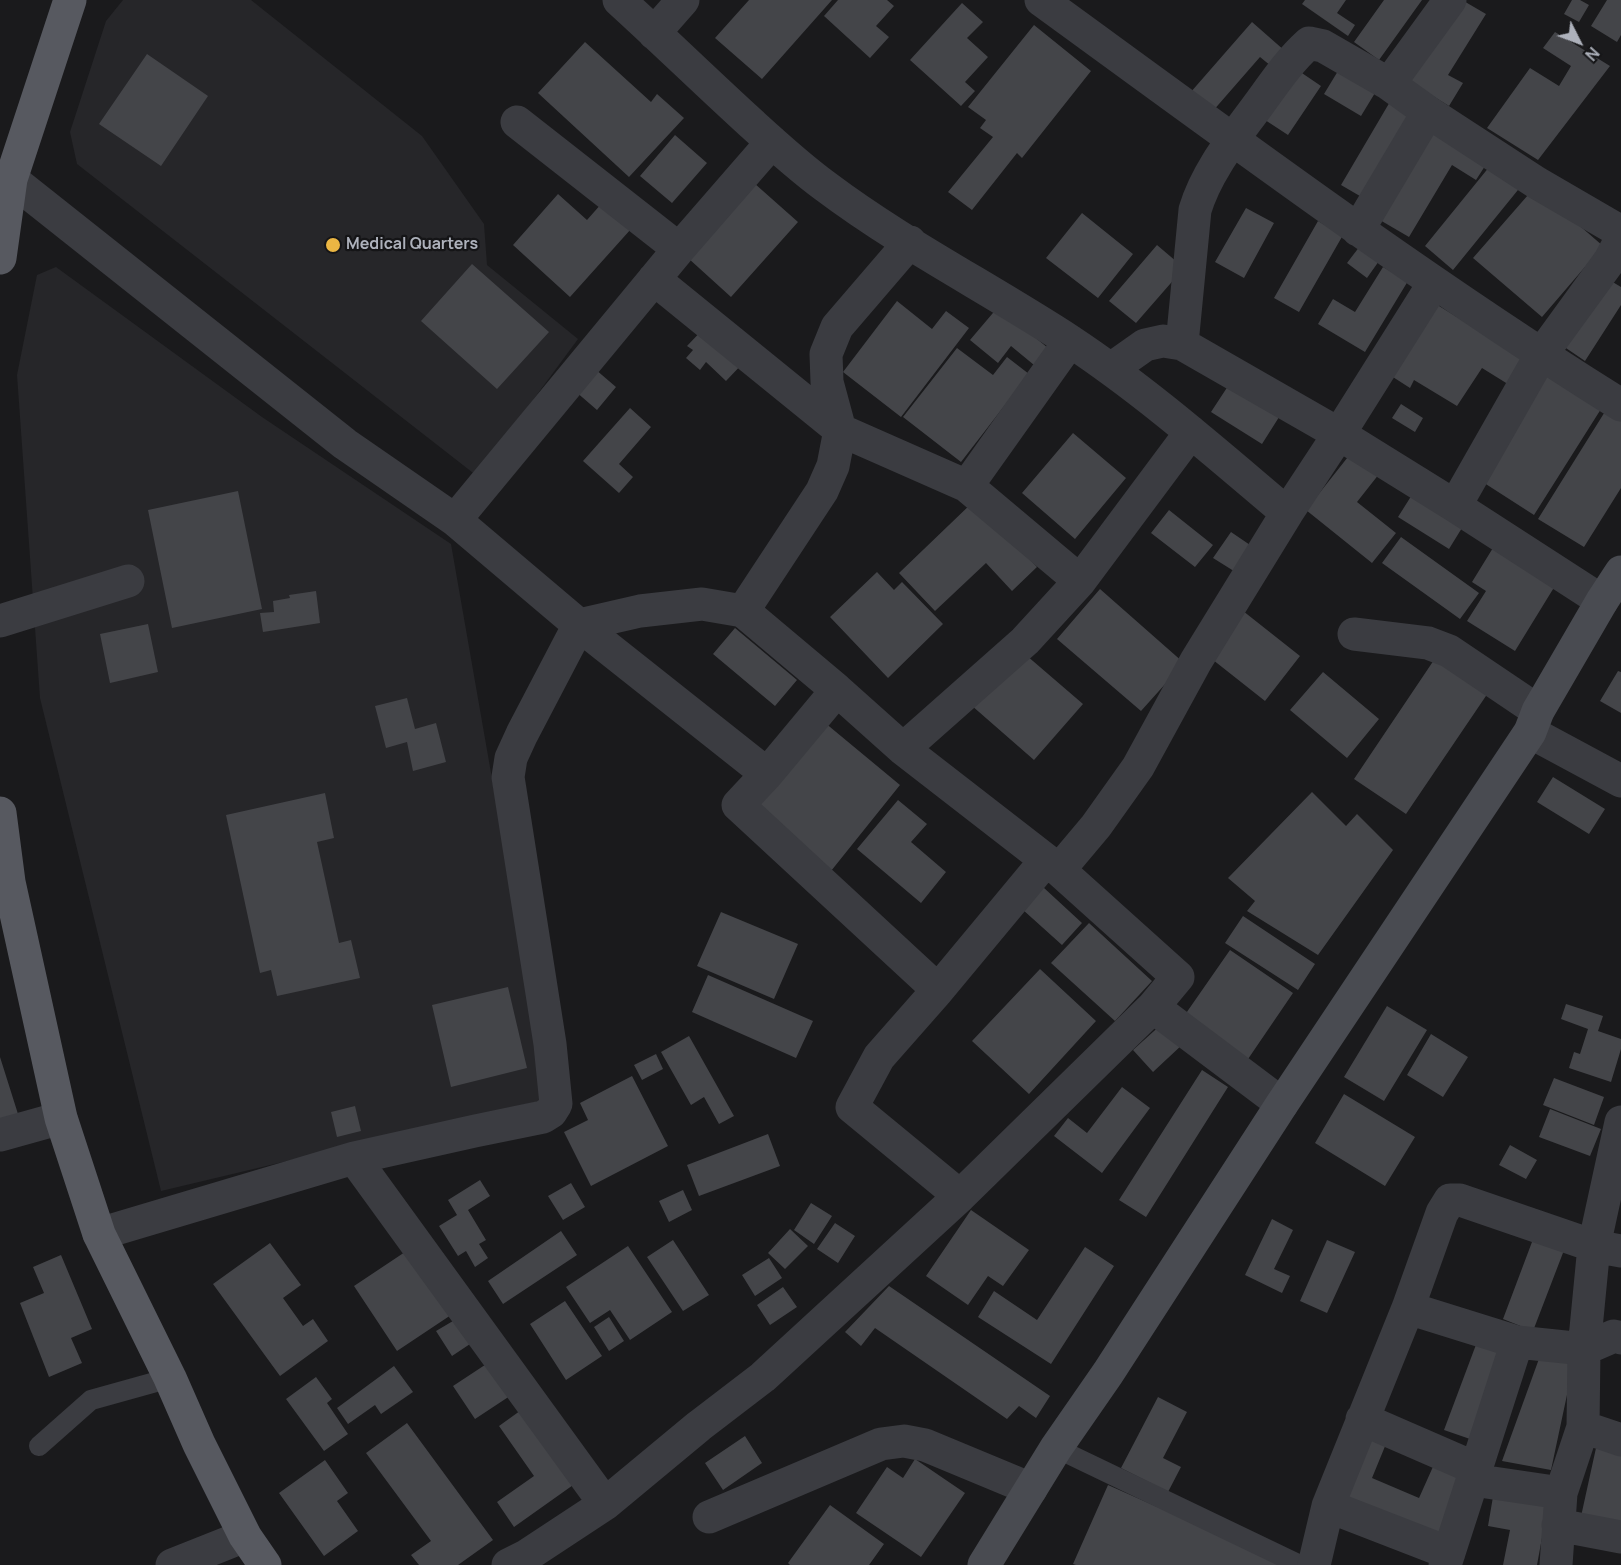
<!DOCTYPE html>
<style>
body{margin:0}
#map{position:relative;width:1621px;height:1565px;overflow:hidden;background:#1a1a1c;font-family:Manrope,sans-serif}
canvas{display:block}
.north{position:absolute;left:1549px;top:12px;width:60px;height:60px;-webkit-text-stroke:4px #151517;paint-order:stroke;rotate:132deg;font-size:16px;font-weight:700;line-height:24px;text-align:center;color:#adb1bb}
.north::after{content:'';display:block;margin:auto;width:21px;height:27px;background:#adb1bb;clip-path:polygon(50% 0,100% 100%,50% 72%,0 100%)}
</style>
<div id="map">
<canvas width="1621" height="1565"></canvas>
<div class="north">N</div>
</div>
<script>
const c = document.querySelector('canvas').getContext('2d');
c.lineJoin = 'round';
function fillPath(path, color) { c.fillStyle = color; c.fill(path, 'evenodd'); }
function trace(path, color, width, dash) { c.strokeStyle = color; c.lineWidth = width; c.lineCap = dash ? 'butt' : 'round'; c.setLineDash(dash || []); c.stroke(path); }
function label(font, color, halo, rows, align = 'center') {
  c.font = font + ' Manrope,sans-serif'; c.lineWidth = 4.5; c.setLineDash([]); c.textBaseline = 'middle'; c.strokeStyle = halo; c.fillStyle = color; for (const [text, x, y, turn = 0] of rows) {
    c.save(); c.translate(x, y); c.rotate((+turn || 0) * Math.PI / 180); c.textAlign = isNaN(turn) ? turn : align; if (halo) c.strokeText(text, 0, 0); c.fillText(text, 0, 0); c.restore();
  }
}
const built = new Path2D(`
 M123,0H251L422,136L484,224L487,265L578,339L477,476L77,164L70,132L106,21Z
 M56,267L262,417L451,544L548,1099L161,1191L40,698L17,375L37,275Z`);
const building = new Path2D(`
 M749,0H832L762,79L715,38Z
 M838,0H887L894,6L876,26L889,37L870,58L824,16Z
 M1305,0H1346L1337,13L1355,25L1348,36L1302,4Z
 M1384,0H1422L1379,60L1354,42Z
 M1462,0L1486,14L1448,75L1463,83L1449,106L1407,80Z
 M1572,0H1580L1589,5L1579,22L1564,14Z
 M1607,0H1621V35L1617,42L1591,26Z
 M962,3L983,22L967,38L988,57L965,82L975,91L961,106L910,60Z
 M1252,22L1285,51L1271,66L1260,57L1212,112L1190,93Z
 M1034,25L1091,71L1022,158L1017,153L972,210L948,192L993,137L980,128L986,120L968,107Z
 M1555,32L1610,66L1538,160L1487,128L1530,68L1559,86L1571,66L1543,48Z
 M585,42L651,102L657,94L684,118L629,177L538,93Z
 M147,54L208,96L161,166L99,124Z
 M1341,66L1378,88L1361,116L1324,94Z
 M1296,69L1321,86L1288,135L1262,118Z
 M1391,100L1415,113L1365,199L1341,185Z
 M1427,124L1485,166L1476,180L1452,165L1409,237L1373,216Z
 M675,135L707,163L672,203L640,176Z
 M1494,161L1522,185L1453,270L1425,246Z
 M754,183L798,222L731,297L688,258Z
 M1535,187L1603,246L1542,317L1473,258Z
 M558,194L587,220L602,203L631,229L570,297L513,245Z
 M1246,208L1274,223L1244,278L1215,262Z
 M1082,213L1133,254L1098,298L1046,258Z
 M1318,221L1343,235L1299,312L1274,298Z
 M1157,245L1184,268L1136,323L1109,301Z
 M1360,246L1379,261L1367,278L1347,263Z
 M472,264L549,332L497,389L421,321Z
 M1383,267L1408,281L1365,352L1318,324L1333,299L1355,312Z
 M1606,278L1621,287V305L1585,361L1563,346Z
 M1426,298L1527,360L1511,386L1482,368L1457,406L1414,380L1410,388L1382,370Z
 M897,301L932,329L946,311L969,328L901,417L843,372Z
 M998,307L1048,348L1034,365L1011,346L998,363L970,340Z
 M706,326L745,361L726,381L706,362L700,370L686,358L693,350L687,346Z
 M957,348L993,375L1007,357L1029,374L961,462L903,417Z
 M595,369L616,387L597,410L575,391Z
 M1545,373L1601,409L1534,515L1478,479Z
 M1230,383L1281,414L1262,444L1211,412Z
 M1401,404L1423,418L1415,432L1392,418Z
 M630,408L651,427L619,464L633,477L619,493L583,461Z
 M1606,410L1621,420V488L1584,547L1538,519Z
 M1073,433L1126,478L1075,539L1022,493Z
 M1355,448L1383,469L1357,502L1396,533L1372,563L1306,510Z
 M1415,490L1465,523L1449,549L1398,517Z
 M238,491L262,609L172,628L148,510Z
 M974,501L1037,567L1012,591L986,563L935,611L899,573Z
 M1169,510L1213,545L1195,567L1151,533Z
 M1231,532L1253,547L1237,573L1213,558Z
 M1401,537L1479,593L1460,619L1382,563Z
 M1496,543L1558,581L1515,651L1467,621L1486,591L1472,582Z
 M877,572L894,590L902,582L943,624L888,678L830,617Z
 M1100,589L1184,663L1141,711L1057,639Z
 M316,591L320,623L263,632L260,613L274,612L273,601L290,598L289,595Z
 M1238,607L1300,656L1265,701L1203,652Z
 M148,624L158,672L110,683L100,634Z
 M735,628L797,680L775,706L713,654Z
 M1019,649L1083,704L1034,760L971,705Z
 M1438,654L1490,690L1406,814L1354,779Z
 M1618,671L1621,672V713L1600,701Z
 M1323,672L1379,719L1347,758L1290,710Z
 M407,698L415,729L436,723L446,762L413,771L407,742L386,748L375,706Z
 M824,722L900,785L831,871L754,808Z
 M1553,777L1605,809L1589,834L1537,802Z
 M1312,792L1346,826L1357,814L1393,850L1318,955L1247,911L1255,901L1228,878Z
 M325,793L334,838L317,842L339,943L351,940L360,978L277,996L271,970L260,973L226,815Z
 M898,800L927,824L911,842L946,872L921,903L857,849Z
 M1043,887L1082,923L1062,945L1022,909Z
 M721,912L798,944L774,999L697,966Z
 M1243,916L1315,964L1298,990L1225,943Z
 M1089,923L1152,981L1115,1021L1051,963Z
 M1230,950L1293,993L1246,1062L1182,1019Z
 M1040,969L1096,1021L1029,1094L972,1041Z
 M708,975L813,1021L796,1058L692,1012Z
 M508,987L527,1068L451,1087L432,1005Z
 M1566,1004L1603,1016L1598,1031L1621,1039V1049L1611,1082L1569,1068L1574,1052L1580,1054L1588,1029L1561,1019Z
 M1387,1006L1427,1030L1384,1101L1344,1077Z
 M1164,1022L1183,1044L1153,1072L1133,1050Z
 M1431,1034L1468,1057L1443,1097L1407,1075Z
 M689,1036L734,1116L719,1124L704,1097L691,1105L661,1052Z
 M656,1054L663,1069L642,1080L634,1065Z
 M0,1057L18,1114L0,1120Z
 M1202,1070L1228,1087L1146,1217L1119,1200Z
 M632,1076L668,1146L591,1186L564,1132L588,1120L580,1103Z
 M1554,1078L1604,1097L1594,1125L1543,1105Z
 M1122,1087L1150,1108L1102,1173L1054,1136L1068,1118L1087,1133Z
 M1344,1094L1415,1137L1385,1186L1315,1143Z
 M355,1106L361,1131L337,1137L331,1112Z
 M1550,1109L1601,1129L1590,1156L1539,1137Z
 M768,1134L780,1166L699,1196L687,1165Z
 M1510,1145L1537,1160L1526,1179L1499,1165Z
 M480,1180L490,1196L468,1210L486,1240L479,1244L488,1258L475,1267L466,1251L458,1256L439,1226L457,1215L448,1200Z
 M571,1183L585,1207L563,1220L548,1196Z
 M683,1190L692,1210L669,1222L659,1201Z
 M811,1203L832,1216L814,1244L794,1230Z
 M971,1210L1029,1250L1003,1286L988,1276L968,1305L926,1276Z
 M1272,1219L1293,1230L1274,1269L1290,1276L1282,1293L1245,1275Z
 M835,1223L855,1236L838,1263L817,1249Z
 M790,1229L808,1246L785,1269L768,1253Z
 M561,1231L577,1255L503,1304L488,1281Z
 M1535,1234L1566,1245L1533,1331L1503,1319Z
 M673,1240L709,1295L683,1311L647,1257Z
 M1327,1240L1355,1252L1327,1313L1300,1301Z
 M270,1243L301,1285L283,1298L303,1326L313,1319L328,1341L280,1376L213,1284Z
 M414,1246L457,1311L397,1351L354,1286Z
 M628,1246L672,1312L630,1340L610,1310L590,1323L566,1287Z
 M1085,1247L1114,1266L1051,1364L978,1317L994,1291L1037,1320Z
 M61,1255L92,1329L71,1338L82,1363L49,1377L20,1303L44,1293L33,1267Z
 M769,1258L782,1278L755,1296L742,1275Z
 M889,1286L1050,1396L1036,1418L1019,1406L1007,1419L875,1328L861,1346L845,1332Z
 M783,1287L797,1307L770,1325L757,1305Z
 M565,1301L602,1356L566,1380L530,1324Z
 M609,1317L624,1341L609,1351L594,1327Z
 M458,1318L473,1342L452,1356L436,1331Z
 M1477,1342L1503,1353L1470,1439L1444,1430Z
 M1540,1356L1574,1362L1551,1470L1502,1461Z
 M497,1357L519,1390L475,1419L453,1386Z
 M394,1366L413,1392L381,1414L375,1405L348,1424L337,1408Z
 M316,1377L332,1399L327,1403L348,1434L324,1451L286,1399Z
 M1158,1397L1187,1412L1163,1458L1181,1467L1168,1492L1121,1468Z
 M531,1403L583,1478L514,1527L497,1502L534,1476L499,1426Z
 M407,1423L493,1540L458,1565H419L411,1555L431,1541L366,1453Z
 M1367,1430L1388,1439L1372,1478L1419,1498L1436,1460L1467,1473L1437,1542L1337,1500Z
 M745,1436L762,1463L723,1490L705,1463Z
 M1596,1448L1621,1453V1529L1580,1521Z
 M915,1459L965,1493L921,1557L856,1513L887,1467L903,1478Z
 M325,1460L348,1493L337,1501L358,1531L324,1556L279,1493Z
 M1108,1485L1288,1565H1076L1073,1564Z
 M1495,1485L1550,1494L1537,1565H1503L1510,1530L1488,1526Z
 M830,1505L884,1544L869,1565H790L788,1563Z`);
const lane = new Path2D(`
 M39,1446L91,1400L170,1378
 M1056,1448L1300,1565`);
const street = new Path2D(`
 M619,0C664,41 707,83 752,124C775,145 799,167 825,186C902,244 989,288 1070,341C1147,392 1217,454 1287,513
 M1041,0C1232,139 1421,280 1621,405
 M654,33L683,0
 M1389,84L1450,0
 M517,122L679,249
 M11,179L345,444L455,520L579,625L767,774
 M1358,230L1428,112
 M654,279L840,430L967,486L1080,581
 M1182,344L1195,210C1207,170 1235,137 1259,104C1275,82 1289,61 1309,43L1323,46L1389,84L1428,112L1537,183L1616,229L1620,236V241L1610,260L1541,355L1455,506
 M1111,369L1145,345L1163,341L1182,344L1339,434L1455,506L1602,601
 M967,486L1070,341
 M455,520L679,249L772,142
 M743,611L822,491L833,466L840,430L827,382L826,354L837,327L910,242
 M0,621L128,581
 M1354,634L1428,643L1449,651L1538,711
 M837,690L767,774L738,805L938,990
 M1530,732L1621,781
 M903,749L1025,641L1080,581L1191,432
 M1059,870L1096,826L1138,767L1196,661L1287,513L1339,434L1434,283
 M0,1135L61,1118
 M354,1158L605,1504
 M960,1196L852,1107L879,1057L938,990L1046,860
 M99,1234L354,1158L475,1131L543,1117L551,1112L556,1104L550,1044L508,777L511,758L522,734L579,625L640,611L702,604L743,611L837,690L903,749L1059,870L1178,977L1153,1007L1282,1104
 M1408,1308L1517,1342L1584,1349L1614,1336L1621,1338
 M1362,1419L1477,1469
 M1583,1427L1621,1440
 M1473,1480L1561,1493
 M1328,1506L1449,1553
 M709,1517L881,1444L904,1441L925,1445L1031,1489
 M1558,1525L1621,1537
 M172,1565L245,1536
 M508,1565L526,1556L605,1504L699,1426L763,1377L960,1196L1153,1007
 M1314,1565L1328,1506L1408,1308L1442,1213L1450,1200H1460L1594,1246L1621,1251
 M1445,1565L1517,1342
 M1556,1565L1561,1493L1583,1427L1584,1349L1594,1246L1621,1122`);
const secondary = new Path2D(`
 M984,1565L1056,1448L1108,1373L1282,1104L1530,732L1538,711L1602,601L1621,572`);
const primary = new Path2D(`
 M0,258L11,179L70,0
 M0,813L9,882L61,1118L99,1234L170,1378L199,1444L245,1536L265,1565`);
const markers = [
 [333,245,8,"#ebb643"]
];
const poiNames = [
 ["Medical Quarters",346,245]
];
fillPath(built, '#262629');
fillPath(building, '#444549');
trace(lane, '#3b3c41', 20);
trace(street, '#3b3c41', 33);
trace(secondary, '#494b51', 33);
trace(primary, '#575960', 33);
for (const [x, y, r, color] of markers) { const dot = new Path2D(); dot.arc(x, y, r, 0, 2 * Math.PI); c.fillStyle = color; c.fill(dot); trace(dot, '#151517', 2); }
label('bold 16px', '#adb1bb', '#151517', poiNames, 'left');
</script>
